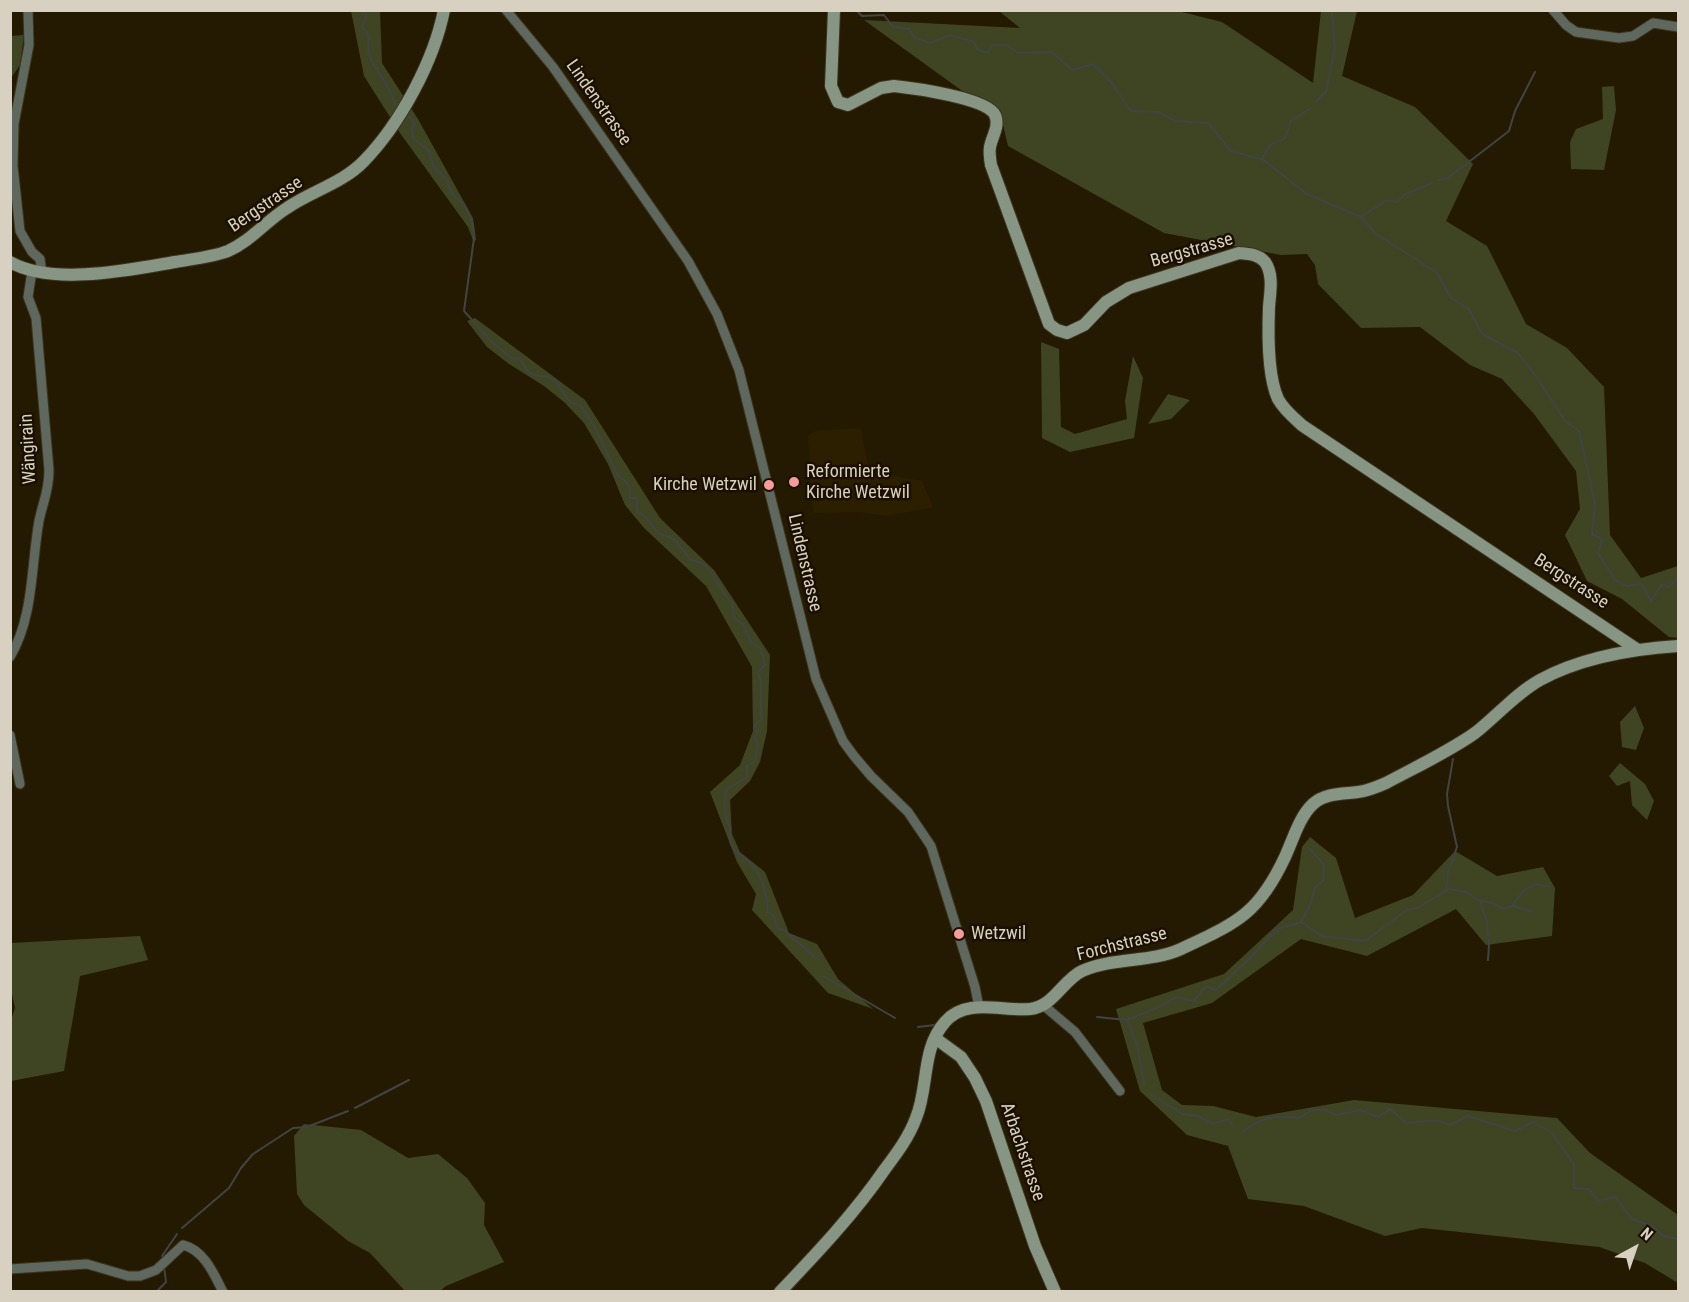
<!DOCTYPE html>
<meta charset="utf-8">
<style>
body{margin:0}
#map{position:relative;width:1689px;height:1302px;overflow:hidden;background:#241a01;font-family:"Roboto Condensed",sans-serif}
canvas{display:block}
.frame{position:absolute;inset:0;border:12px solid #d8d1c2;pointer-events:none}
.north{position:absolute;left:1605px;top:1218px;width:60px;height:60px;-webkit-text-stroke:4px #1b1000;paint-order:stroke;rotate:40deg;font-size:16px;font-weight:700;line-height:24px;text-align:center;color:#d8d1c2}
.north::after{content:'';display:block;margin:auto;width:21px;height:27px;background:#d8d1c2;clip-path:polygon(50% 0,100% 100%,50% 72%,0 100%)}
</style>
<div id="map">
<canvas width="1689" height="1302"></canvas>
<div class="frame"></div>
<div class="north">N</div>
</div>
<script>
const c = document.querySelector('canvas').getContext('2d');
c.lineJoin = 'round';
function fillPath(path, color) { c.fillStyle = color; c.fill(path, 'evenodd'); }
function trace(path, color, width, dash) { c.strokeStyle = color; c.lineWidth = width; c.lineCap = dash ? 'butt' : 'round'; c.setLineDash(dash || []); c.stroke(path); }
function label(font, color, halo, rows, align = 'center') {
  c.font = font + ' "Roboto Condensed",sans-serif'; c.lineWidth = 5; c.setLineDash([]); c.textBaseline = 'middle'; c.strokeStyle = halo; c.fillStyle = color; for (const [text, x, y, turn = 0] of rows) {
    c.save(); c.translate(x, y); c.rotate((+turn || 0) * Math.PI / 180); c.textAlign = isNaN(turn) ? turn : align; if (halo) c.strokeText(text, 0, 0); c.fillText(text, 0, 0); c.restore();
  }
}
const built = new Path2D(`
 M861,428L868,466L888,475L922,481L933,507L888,516L858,512L813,513L808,435L816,431Z`);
const green = new Path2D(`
 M351,11H380L382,63L418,119L473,218L476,239L474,243L468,227L400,133L364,76Z
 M999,11H1178L1222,22L1313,83L1321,11H1357L1342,76L1415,107L1473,164L1446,221L1487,246L1526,324L1567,348L1604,387L1610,535L1641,578L1678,566V638L1669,637L1622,599L1587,581L1565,535L1580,509L1576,471L1534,414L1502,379L1470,365L1420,327L1361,328L1318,284L1315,265L1307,254L1281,255L1164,233L1008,146L1000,112L972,98L864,20L1020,28Z
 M24,35L20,65L11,78V36Z
 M1614,86L1616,110L1604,170L1571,169L1570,142L1576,129L1603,119L1602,87Z
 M475,318L585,400L660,518L714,570L770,655L767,731L760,762L750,781L730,800L732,834L740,852L765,872L789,933L817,944L838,979L873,1009L828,993L752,910L756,894L737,862L710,792L740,765L753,731L752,667L706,586L644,528L625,505L608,464L584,423L564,402L544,386L509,364L487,347L467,321Z
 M1041,342L1059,349L1061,427L1075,434L1127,419L1125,401L1133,356L1143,378L1134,438L1070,452L1042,438Z
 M1168,394L1190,400L1171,419L1148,424Z
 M1635,706L1644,728L1636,750L1622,747L1620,722Z
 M1620,763L1645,784L1654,801L1647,820L1632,805L1630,781L1617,786L1609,776Z
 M1310,837L1336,858L1355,918L1413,895L1455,851L1497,876L1543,867L1555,888L1552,936L1486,945L1456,909L1367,956L1301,939L1212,1003L1143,1023L1162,1090L1182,1105L1213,1106L1256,1117L1354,1100L1557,1118L1590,1153L1678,1215V1283L1645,1263L1599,1247L1422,1228L1385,1236L1304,1206L1248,1199L1228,1146L1187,1135L1140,1091L1116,1009L1224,974L1293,910L1302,847Z
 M140,936L148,960L80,976L64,1071L11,1081V1020L15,1008L11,989V943Z
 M304,1124L361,1130L408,1158L438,1154L467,1178L485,1203L484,1225L504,1262L446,1286L440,1291H405L370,1253L348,1241L304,1205L297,1194L294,1136Z`);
const stream = new Path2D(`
 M365,10L366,18L362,26L369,36C364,61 380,69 389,90C393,96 393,102 398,108
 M856,10L862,16L884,15L893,27L909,29L914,37L930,43L950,35L974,42L978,50L987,53L993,45H1006L1018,53L1052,52L1072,70L1093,64L1112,83L1131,111L1158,112L1176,121L1208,123L1231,151L1262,159L1307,194L1361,217L1375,233L1437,273L1451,298L1469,309L1482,334L1518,353L1538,379L1565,421L1579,431L1595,504L1592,534L1602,539L1598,553L1615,580L1627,586L1642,584L1651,601L1662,584L1669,587L1678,577
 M1316,102L1326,91L1335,48L1332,10
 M406,116L411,118L415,124L412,127L413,138L429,151L433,166L447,180L449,188L455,197L465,206L473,225L474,238L464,311L493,343L513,359L518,358C523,362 525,369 530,373C538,379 547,372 557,383C565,393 565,403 580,405L594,426L618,476C628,481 631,486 630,498H637V511L645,516L658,533L674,539L691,560C715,562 715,589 732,602L735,619L743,624L751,642L761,649L765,665L758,672L761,682V720L755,725L757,735L754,737L758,744L755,761L747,766V777L727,789C723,802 723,814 730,827C726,855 744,852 756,870C764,882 767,898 768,912L774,916L777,928L785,931L816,958
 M1262,159L1270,145L1285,138L1291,121L1311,108
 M1438,180L1448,178L1509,131L1515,111L1535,72
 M1361,217L1387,200L1397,202L1404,195L1432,183
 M1446,891L1448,872L1457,847L1448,806L1447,794L1453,759
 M1480,901L1487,922L1489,944L1488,960
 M1513,906L1533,912
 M1301,922L1310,905L1315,887L1323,881L1324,865L1310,849
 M823,976L895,1018
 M1097,1017L1127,1020L1159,1007L1176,997L1194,1001L1206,986L1216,990L1251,957L1277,929L1301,922L1322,936L1365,941L1407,910L1417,908L1449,889L1466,892L1478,900L1492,903L1503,909L1512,906L1524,890L1536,884L1548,887
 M1127,1020L1137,1044L1144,1084
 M918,1027L935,1025
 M1150,1094L1183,1114L1198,1116L1213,1124L1228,1119L1233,1127
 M355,1108L409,1080
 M1242,1133C1260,1116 1277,1115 1300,1118L1311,1110H1325L1336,1115L1361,1110L1378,1117L1390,1109L1406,1123L1437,1120L1450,1125L1468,1116L1515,1131L1533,1122L1551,1132L1574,1164V1188L1589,1189L1598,1201L1615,1197L1632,1219L1652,1226L1662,1235L1678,1239
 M182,1228L229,1188L241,1168L253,1154L293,1128L307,1127L348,1111
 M162,1256L177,1234
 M156,1292L166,1282L164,1266`);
const street = new Path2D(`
 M28,10L29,45L14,124L13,166L20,231L32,252L40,259L42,273
 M506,10L553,67L688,261L717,314L739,370L816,679L843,741L854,756L871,776L908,812L931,846L975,987L979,1007
 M1553,10L1566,25L1576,32L1619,38L1633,36L1653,23L1678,27
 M10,657C34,617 31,565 39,521C43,501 49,492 49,470L36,318L28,297L32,271
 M10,735L20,784
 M1043,1005L1075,1032L1120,1091
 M10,1269L87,1264L128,1276H140L156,1270L183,1245C204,1250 214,1274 223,1292`);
const secondary = new Path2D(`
 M834,10L831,86L838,102L848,105L881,88L894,86C913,88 987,98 995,115C1000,126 992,136 990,147C989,152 990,159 991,165L1049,324L1057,330L1067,333L1084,325L1106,302L1129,288L1239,253C1248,254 1258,254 1265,262C1274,275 1270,293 1269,307C1268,332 1268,377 1278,399C1284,410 1294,418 1303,426L1638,650
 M10,262C52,286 129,270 175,262C192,259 213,257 228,251C251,241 266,221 287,208C312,191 343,183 364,161C400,124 434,61 444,10
 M935,1038L961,1057L975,1078L986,1101L1035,1246L1055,1292
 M780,1292C818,1252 854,1214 885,1169C897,1153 909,1137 916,1118C929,1087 921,1049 945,1022C966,997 1003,1012 1030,1009C1053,1007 1063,980 1082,971C1114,957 1150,963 1181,949C1236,923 1258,915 1285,857C1293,840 1299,817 1313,804C1325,793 1342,794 1358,792C1368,791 1377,787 1386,783C1416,767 1448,752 1475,733C1497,716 1515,694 1540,680C1582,657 1632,649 1678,646`);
const markers = [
 [794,482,6,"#f59b9c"],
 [769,485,6,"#f59b9c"],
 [959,934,6,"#f59b9c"]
];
const streetNames = [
 ["Lindenstrasse",598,103,55],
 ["Bergstrasse",266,205,-34],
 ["Bergstrasse",1192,251,-16],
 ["Wängirain",29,449,-93],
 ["Lindenstrasse",804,563,77],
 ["Bergstrasse",1571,582,33],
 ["Forchstrasse",1122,945,-14],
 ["Arbachstrasse",1022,1152,71]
];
const poiNames = [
 ["Reformierte",806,472],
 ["Kirche Wetzwil",806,493],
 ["Kirche Wetzwil",757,485,"right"],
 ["Wetzwil",971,934]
];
fillPath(built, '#2c1f00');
fillPath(green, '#3f4522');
trace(stream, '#414443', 2);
trace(street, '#3d341c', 11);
trace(secondary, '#3d341c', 14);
trace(street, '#5f685e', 9);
trace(secondary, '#869584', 12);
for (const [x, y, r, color] of markers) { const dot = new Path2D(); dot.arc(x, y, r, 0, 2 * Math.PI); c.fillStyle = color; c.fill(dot); trace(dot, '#1b1000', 2); }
label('18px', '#d8d1c2', '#1b1000', streetNames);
label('18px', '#d8d1c2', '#1b1000', poiNames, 'left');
</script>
